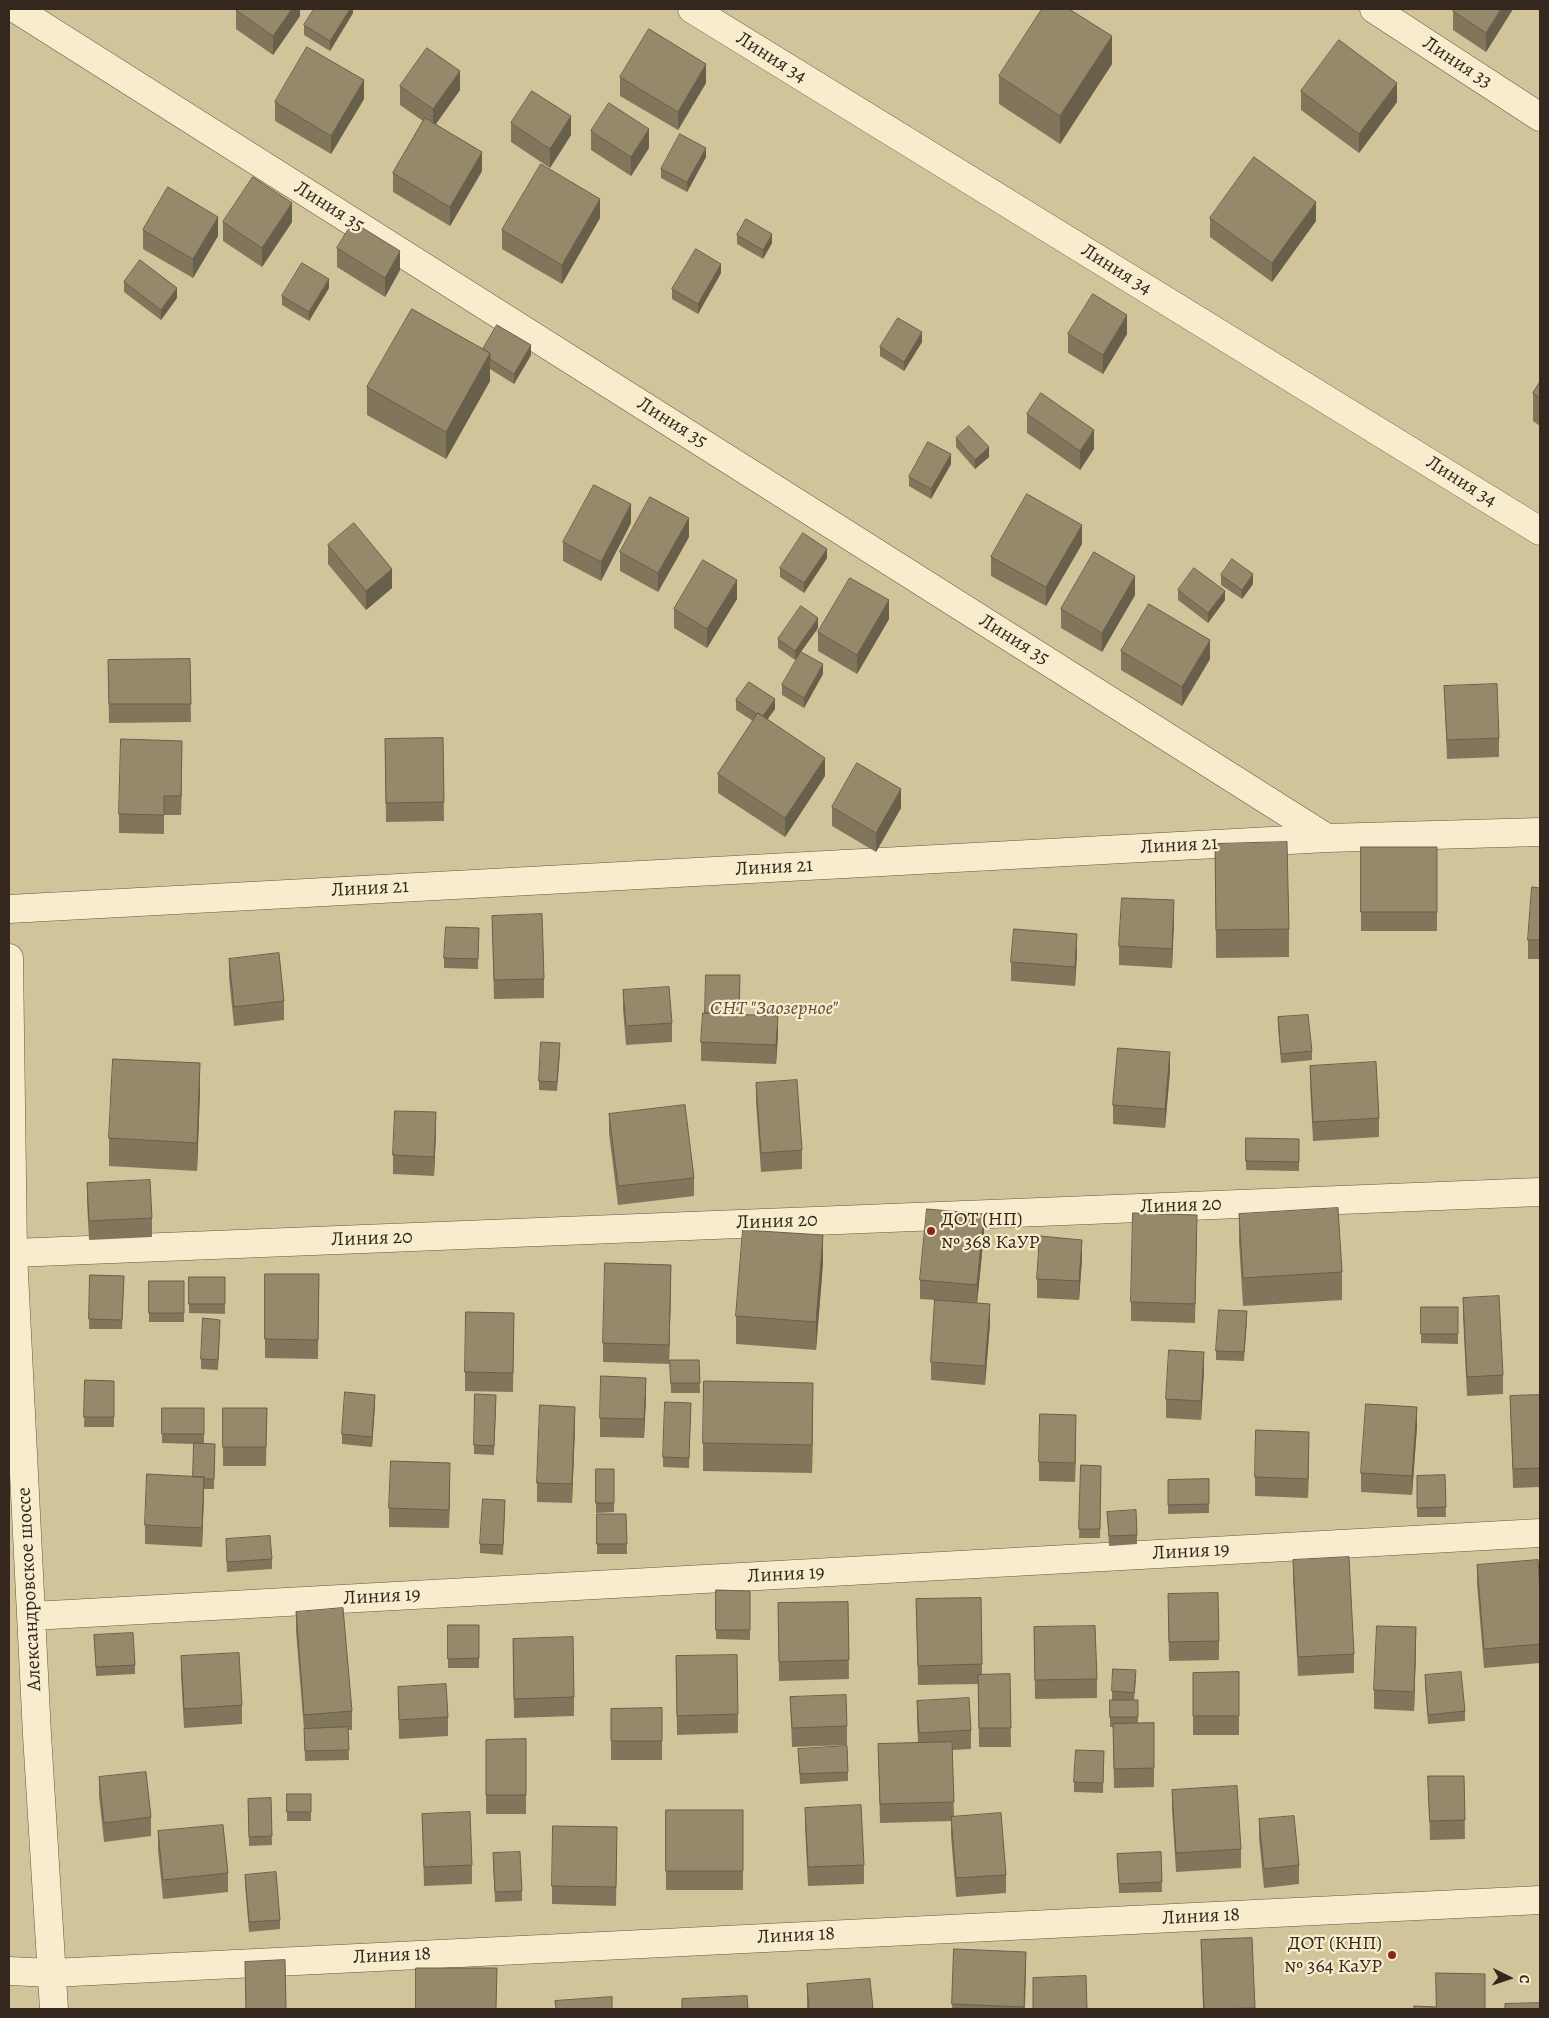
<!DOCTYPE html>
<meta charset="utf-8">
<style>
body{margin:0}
#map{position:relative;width:1549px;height:2018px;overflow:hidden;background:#f2e4b3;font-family:Alegreya,serif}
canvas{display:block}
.frame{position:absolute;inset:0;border:10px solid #33271e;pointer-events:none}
.north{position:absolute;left:1484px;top:1953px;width:50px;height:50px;-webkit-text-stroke:4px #f7edce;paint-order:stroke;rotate:94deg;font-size:14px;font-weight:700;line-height:20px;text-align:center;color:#33271e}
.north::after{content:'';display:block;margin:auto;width:18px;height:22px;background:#33271e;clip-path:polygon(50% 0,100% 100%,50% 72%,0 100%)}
</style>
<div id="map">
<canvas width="1549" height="2018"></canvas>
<div class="frame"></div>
<div class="north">С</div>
</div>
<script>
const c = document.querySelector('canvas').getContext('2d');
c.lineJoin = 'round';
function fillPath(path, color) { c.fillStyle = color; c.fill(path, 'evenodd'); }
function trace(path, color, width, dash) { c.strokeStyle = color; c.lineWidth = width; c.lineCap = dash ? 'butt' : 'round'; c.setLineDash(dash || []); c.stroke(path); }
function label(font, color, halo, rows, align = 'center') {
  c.font = font + ' Alegreya,serif'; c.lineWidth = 4.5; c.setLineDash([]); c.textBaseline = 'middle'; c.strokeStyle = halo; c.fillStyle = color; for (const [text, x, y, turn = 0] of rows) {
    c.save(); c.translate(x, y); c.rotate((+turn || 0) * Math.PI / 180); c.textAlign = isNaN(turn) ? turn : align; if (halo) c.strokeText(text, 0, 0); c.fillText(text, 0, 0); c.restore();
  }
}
const green = new Path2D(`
 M9,9H1540V2009H9Z`);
const minor = new Path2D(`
 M16,9L1327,838
 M692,9L1540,531
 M1374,9L1540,117
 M9,909L1327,838L1540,832
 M9,958L13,1253L37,1735L54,2009
 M13,1253L1540,1192
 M32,1616L1540,1533
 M9,1971L52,1973L1540,1900`);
const wall = new Path2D(`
 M300,9V16L273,55L236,29V10Z
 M353,9V13L330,51L304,35V25Z
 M1513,9L1486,52L1453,30V11Z
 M1112,64L1060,144L999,104V76Z
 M620,77L706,83L678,130L620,96Z
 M400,86L460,90L436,124L482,171L450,226L393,192V173L423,121L400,105Z
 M1301,91L1397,102L1359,153L1301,110Z
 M364,99L331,154L275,121V102Z
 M511,123L571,135L550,168L511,142Z
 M591,131L649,148L631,176L591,150Z
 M706,157L687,192L661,178V169Z
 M600,218L562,284L502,249V230Z
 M1210,218L1316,221L1272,282L1210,237Z
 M223,222H292L262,267L223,241Z
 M143,230L218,236L193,278L143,249Z
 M737,235L772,243L763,259L737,244Z
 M337,248L400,270L385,297L337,267Z
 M721,273L698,314L672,299V289Z
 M124,282L177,298L161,320L124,292Z
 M329,288L309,321L282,305V296Z
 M1068,334H1127L1103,374L1068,353Z
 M922,342L904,371L880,356V347Z
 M483,349L531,355L514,384L490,369V381L446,459L367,415V387Z
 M1540,382V426L1533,421V393Z
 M1027,414L1094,449L1080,470L1027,433Z
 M956,438L989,457L975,469L956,447Z
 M951,464L931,499L909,486V477Z
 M631,523L601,581L563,561V542Z
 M689,537L658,592L620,571V552Z
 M1082,544L1046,606L991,576V557Z
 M328,545L392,588L366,610L328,564Z
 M827,558L804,593L780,577V568Z
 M1221,575L1253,584L1242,599L1221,585Z
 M1178,590L1225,600L1208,623L1178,600Z
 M1135,595L1102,652L1061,628V609Z
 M737,599L707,648L674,628V609Z
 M889,619L857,674L818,651V632Z
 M818,628L795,660L778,648V639Z
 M1121,651L1210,659L1182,706L1121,670Z
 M190,659L191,722L109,723L108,660Z
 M823,674L804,708L782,695V685Z
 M1444,686L1499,738V757L1447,759Z
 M736,700L775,709L767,719L825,776L785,837L718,793V774L753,721L736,710Z
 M443,738L444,821L386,822L385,739Z
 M182,760L181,815H164V834L119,833V814Z
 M832,807L901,808L876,852L832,826Z
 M1215,844L1289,929V957L1216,958Z
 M1361,847H1437V931H1361Z
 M1540,888V959H1528V940Z
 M492,916L544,979V998L494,999Z
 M1174,919L1172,968L1119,965V946Z
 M479,928L478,969L444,968V958Z
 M1077,953L1075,986L1011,981V962Z
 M229,959L284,1001V1020L234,1026L229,978Z
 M623,990L672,1023V1042L626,1045L623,1009Z
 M739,1015L778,1035L776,1064L701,1061V1042Z
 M1278,1017L1312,1051V1060L1281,1063L1278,1027Z
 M560,1053L557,1091L539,1090V1081Z
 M1310,1066L1379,1118V1137L1313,1141L1310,1085Z
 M1170,1071L1165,1128L1113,1124V1105Z
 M756,1083L802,1150V1169L761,1172L756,1102Z
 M200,1091L197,1171L109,1166V1138Z
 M609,1114L694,1178V1196L618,1205L609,1133Z
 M436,1131L434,1176L393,1174V1155Z
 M1246,1138L1299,1149V1171L1246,1170Z
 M87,1183L152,1218V1237L89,1240L87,1202Z
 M1239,1214L1342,1272V1300L1243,1306L1239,1242Z
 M984,1233L977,1303L990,1323L985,1385L931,1380V1362L935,1300L920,1299V1280Z
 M1197,1234L1195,1323L1131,1321V1302Z
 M1082,1258L1079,1300L1037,1298V1279Z
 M823,1263L816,1350L736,1344V1316Z
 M265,1274H319L318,1359L265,1358Z
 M90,1275L124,1276L122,1329H89Z
 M189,1277H225V1314L189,1313Z
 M149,1281H184V1322H149Z
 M671,1284L669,1364L603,1362V1343Z
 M1463,1298L1503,1375V1394L1467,1396L1463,1317Z
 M1421,1307H1458V1344L1421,1343Z
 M514,1313L513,1392L465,1391V1372Z
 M1247,1321L1244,1361L1216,1360V1351Z
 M220,1329L218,1370L201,1369V1359Z
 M670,1360H699L700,1393H671Z
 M1204,1371L1201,1420L1166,1418V1399Z
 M85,1380L114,1381V1427H84Z
 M1540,1395V1487L1513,1488L1510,1396Z
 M646,1397L644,1438L600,1437V1418Z
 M691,1403L689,1468L663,1467V1457Z
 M375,1404L372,1447L342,1444V1434Z
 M496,1405L494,1455L474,1454V1445Z
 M162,1408H204V1444H215L214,1489H204L202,1547L145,1544V1525L193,1477L194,1444L162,1443Z
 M223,1408H267L266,1466H223Z
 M813,1411L812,1473L703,1471V1443Z
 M575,1426L572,1503L537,1502V1483Z
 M1417,1426L1412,1495L1361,1492V1473Z
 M1076,1434L1075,1482L1039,1481V1462Z
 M1309,1451L1308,1498L1255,1496V1477Z
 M1081,1465L1101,1466L1100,1538H1079Z
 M596,1469H614V1512L596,1513Z
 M1445,1475L1446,1517H1417V1476Z
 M1209,1479V1513L1168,1514V1480Z
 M450,1482L449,1528L389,1527V1508Z
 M505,1510L503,1555L480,1553V1544Z
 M1107,1512L1137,1535V1544L1109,1546Z
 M597,1514H626L627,1554H597Z
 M226,1549L272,1559V1569L227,1572Z
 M1293,1560L1354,1654V1673L1298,1676L1293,1579Z
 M1477,1565L1540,1590V1663L1484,1668L1477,1584Z
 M716,1590L750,1591V1640L716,1639Z
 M981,1598L982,1675L1010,1674L1011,1747H979L978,1684L918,1685L916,1599Z
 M848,1602L849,1679L779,1681L778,1603Z
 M296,1612L352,1711V1730H348L349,1760L305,1761L304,1730L296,1631Z
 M1168,1613L1219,1641V1660L1169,1661Z
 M448,1625H479V1668H448Z
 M1034,1627L1097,1679V1698L1035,1699Z
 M94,1635L135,1665V1674L96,1676Z
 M513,1639L574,1697V1716L514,1718Z
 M1416,1646L1414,1711L1374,1709V1690Z
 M181,1656L242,1705V1724L184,1728L181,1675Z
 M676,1656L738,1714V1733L677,1735Z
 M1239,1672V1735H1193V1673Z
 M1425,1675L1465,1711V1721L1428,1724L1425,1685Z
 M1136,1680L1134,1700H1138V1723H1154V1787L1114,1788L1113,1727H1110V1700H1112V1691Z
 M398,1687L448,1717V1736L399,1739Z
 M790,1697L847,1726V1745L792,1747Z
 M917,1701L971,1730V1749L952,1750L954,1817L1006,1875V1893L956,1897L951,1836V1821L880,1823L878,1744L918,1743L917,1720Z
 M662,1708V1760H611V1709Z
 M526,1739V1814H486V1740Z
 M798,1749L848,1772V1781L800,1784Z
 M1104,1751L1103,1793L1074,1792V1782Z
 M1428,1776H1464L1465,1839L1430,1840Z
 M99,1777L151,1817V1836L104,1842L99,1796Z
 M1172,1790L1241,1849V1868L1176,1872L1172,1809Z
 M287,1794H311V1821H287Z
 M271,1798L272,1845L249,1846L248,1799Z
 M805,1808L864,1865V1884L808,1886L805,1827Z
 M666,1810H743V1890H666Z
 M422,1814L472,1865V1884L424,1886Z
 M1259,1819L1299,1865V1884L1264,1888L1259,1838Z
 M158,1831L228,1873V1892L163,1899L158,1850Z
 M617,1846L616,1906L552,1904V1886Z
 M1161,1852L1162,1892L1119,1893L1117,1854Z
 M493,1862L522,1891V1901L495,1902Z
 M245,1875L280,1920V1929L249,1932L245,1884Z
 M1252,1938L1255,2009H1203L1201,1940Z
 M954,1949L1026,1971L1025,2009H952Z
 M285,1960L286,2009H246L245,1962Z
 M807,1984L873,2009H807Z`);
const shadedWall = new Path2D(`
 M292,9H300V16L273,55V36Z
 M350,9H353V13L330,51V41Z
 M1501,9H1513L1486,52V33Z
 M1112,36V64L1060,144V116Z
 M706,64V83L678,130V112Z
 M460,71V90L433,128V109Z
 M364,80V99L331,154V136Z
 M1397,83V102L1359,153V134Z
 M571,116V135L550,168V149Z
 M649,129V148L631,176V157Z
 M706,148V157L687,192V182Z
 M482,152V171L450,226V207Z
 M600,199V218L562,284V265Z
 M1316,202V221L1272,282V263Z
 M292,203V222L262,267V248Z
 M218,217V236L193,278V259Z
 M772,234V243L763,259V250Z
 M400,251V270L385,297V278Z
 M721,264V273L698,314V304Z
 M329,279V288L309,321V312Z
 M177,288V298L161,320V310Z
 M1127,315V334L1103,374V355Z
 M922,332V342L904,371V362Z
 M531,345V355L514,384V374Z
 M490,353V381L446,459V432Z
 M1094,430V449L1080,470V451Z
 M989,447V457L975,469V460Z
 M951,454V464L931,499V489Z
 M631,504V523L601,581V562Z
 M689,518V537L658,592V573Z
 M1082,525V544L1046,606V587Z
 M827,549V558L804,593V583Z
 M392,569V588L366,610V591Z
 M1253,574V584L1242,599V590Z
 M1135,576V595L1102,652V633Z
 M737,580V599L707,648V629Z
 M1225,591V600L1208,623V613Z
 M889,600V619L857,674V655Z
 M818,618V628L795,660V651Z
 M1210,640V659L1182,706V687Z
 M823,664V674L804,708V698Z
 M775,699V709L762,727V718Z
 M182,741V760L181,815V796Z
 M825,758V776L785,837V818Z
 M901,789V808L876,852V833Z
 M1174,900V919L1172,968V949Z
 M1077,934V953L1075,986V967Z
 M778,1016V1035L776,1064V1045Z
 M1170,1052V1071L1165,1128V1109Z
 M200,1063V1091L197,1171V1143Z
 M436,1112V1131L434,1176V1157Z
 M984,1214V1233L977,1304V1285Z
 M823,1235V1263L816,1350V1322Z
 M1082,1240V1258L1079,1300V1281Z
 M671,1265V1284L669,1364V1345Z
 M990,1304V1323L985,1385V1366Z
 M1204,1352V1371L1201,1420V1401Z
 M646,1378V1397L644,1438V1419Z
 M813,1383V1411L812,1473V1445Z
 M375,1395V1404L372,1447V1437Z
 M575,1407V1426L572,1503V1484Z
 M1417,1407V1426L1412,1495V1476Z
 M1076,1415V1434L1075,1482V1463Z
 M1309,1432V1451L1308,1498V1479Z
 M450,1463V1482L449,1528V1510Z
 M204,1477V1496L202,1547V1528Z
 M1416,1627V1646L1414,1711V1692Z
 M1026,1952V1971L1024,2009V2007Z`);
const building = new Path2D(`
 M237,9H292L273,36L236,10Z
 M314,9H350L330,41L304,25Z
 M1042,9H1069L1112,36L1060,116L999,76Z
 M1454,9H1501L1486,33L1453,11Z
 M649,29L706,64L678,112L620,77Z
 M1339,40L1397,83L1359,134L1301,91Z
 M307,47L364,80L331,136L275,102Z
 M427,48L460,71L433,109L400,86Z
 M532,91L571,116L550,149L511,123Z
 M609,103L649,129L631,157L591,131Z
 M425,118L482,152L450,207L393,173Z
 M680,134L706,148L687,182L661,169Z
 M1254,157L1316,202L1272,263L1210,218Z
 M541,164L600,199L562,265L502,230Z
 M253,177L292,203L262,248L223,222Z
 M168,187L218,217L193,259L143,230Z
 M746,219L772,234L763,250L737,235Z
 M353,222L400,251L385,278L337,248Z
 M696,249L721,264L698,304L672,289Z
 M140,260L177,288L161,310L124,282Z
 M302,263L329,279L309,312L282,296Z
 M1093,294L1127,315L1103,355L1068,334Z
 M412,309L490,353L446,432L367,387Z
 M898,318L922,332L904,362L880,347Z
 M497,325L531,345L514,374L490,359V353L483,349Z
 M1540,382V398L1533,393Z
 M1041,393L1094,430L1080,451L1027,414Z
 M969,426L989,447L975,460L956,438Z
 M928,442L951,454L931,489L909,477Z
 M594,485L631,504L601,562L563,542Z
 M1027,494L1082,525L1046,587L991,557Z
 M650,497L689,518L658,573L620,552Z
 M354,523L392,569L366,591L328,545Z
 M803,533L827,549L804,583L780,568Z
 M1094,552L1135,576L1102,633L1061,609Z
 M1232,559L1253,574L1242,590L1221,575Z
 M703,560L737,580L707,629L674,609Z
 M1194,568L1225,591L1208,613L1178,590Z
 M850,578L889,600L857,655L818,632Z
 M1149,604L1210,640L1182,687L1121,651Z
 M801,606L818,618L795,651L778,639Z
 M801,652L823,664L804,698L782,685Z
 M190,659L191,704H109L108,660Z
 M749,682L775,699L763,716L758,713L757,714L736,700Z
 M1497,684L1499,738L1447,740L1444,686Z
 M758,713L825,758L785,818L718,774Z
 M443,738L444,802L386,803L385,739Z
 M121,739L182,741L181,796H164V815L119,814Z
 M857,763L901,789L876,833L832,807Z
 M1287,842L1289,929L1216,930L1215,844Z
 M1361,847H1437V912H1361Z
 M1532,887L1540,888V940H1528Z
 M1122,898L1174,900L1172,949L1119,946Z
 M542,914L544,979L494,980L492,916Z
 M446,927L479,928L478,959L444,958Z
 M1014,929L1077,934L1075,967L1011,962Z
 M279,953L284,1001L234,1007L229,959Z
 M706,975H740L739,1014L705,1013Z
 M669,987L672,1023L626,1026L623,990Z
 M703,1013L778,1016L776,1045L701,1042Z
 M1308,1015L1312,1051L1281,1054L1278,1017Z
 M541,1042L560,1043L557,1082L539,1081Z
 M1118,1048L1170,1052L1165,1109L1113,1105Z
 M113,1059L200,1063L197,1143L109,1138Z
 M1376,1062L1379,1118L1313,1122L1310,1066Z
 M797,1080L802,1150L761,1153L756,1083Z
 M685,1105L694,1178L618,1186L609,1114Z
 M395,1111L436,1112L434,1157L393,1155Z
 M1246,1138L1299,1139V1162L1246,1161Z
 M150,1180L152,1218L89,1221L87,1183Z
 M1338,1208L1342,1272L1243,1278L1239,1214Z
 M927,1209L984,1214L977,1285L920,1280Z
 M1133,1213L1197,1215L1195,1304L1131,1302Z
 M743,1230L823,1235L816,1322L736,1316Z
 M1040,1236L1082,1240L1079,1281L1037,1279Z
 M605,1263L671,1265L669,1345L603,1343Z
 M265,1274H319L318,1340L265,1339Z
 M90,1275L124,1276L122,1320L89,1319Z
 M189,1277H225V1304H189Z
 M149,1281H184V1313H149Z
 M1499,1296L1503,1375L1467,1377L1463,1298Z
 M935,1300L990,1304L985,1366L931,1362Z
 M1421,1307H1458V1334H1421Z
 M1219,1310L1247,1311L1244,1352L1216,1351Z
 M466,1312L514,1313L513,1373L465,1372Z
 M203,1318L220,1320L218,1360L201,1359Z
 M1169,1350L1204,1352L1201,1401L1166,1399Z
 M670,1360H699L700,1383H671Z
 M601,1376L646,1378L644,1419L600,1418Z
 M85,1380L114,1381V1417H84Z
 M704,1381L813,1383L812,1445L703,1443Z
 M345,1392L375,1395L372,1437L342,1434Z
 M475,1394L496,1395L494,1446L474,1445Z
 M1540,1395V1468L1513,1469L1510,1396Z
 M665,1402L691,1403L689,1458L663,1457Z
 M1366,1404L1417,1407L1412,1476L1361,1473Z
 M540,1405L575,1407L572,1484L537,1483Z
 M162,1408H204V1434H162Z
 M223,1408H267L266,1447H223Z
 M1040,1414L1076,1415L1075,1463L1039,1462Z
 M1256,1430L1309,1432L1308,1479L1255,1477Z
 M194,1443L215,1444L214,1479H204V1477H193Z
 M391,1461L450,1463L449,1510L389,1508Z
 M1081,1465L1101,1466L1100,1529H1079Z
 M596,1469H614V1503H596Z
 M147,1474L204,1477L202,1528L145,1525Z
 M1445,1475L1446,1507L1417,1508V1476Z
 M1209,1479V1504L1168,1505V1480Z
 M483,1499L505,1500L503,1545L480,1544Z
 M1136,1510L1137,1535L1109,1536L1107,1512Z
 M597,1514H626L627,1544H597Z
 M270,1536L272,1559L227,1562L226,1539Z
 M1349,1557L1354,1654L1298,1657L1293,1560Z
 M1538,1560L1540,1590V1644L1484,1649L1477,1565Z
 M716,1590L750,1591V1630H716Z
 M1218,1593L1219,1641L1169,1642L1168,1594Z
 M981,1598L982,1664L918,1666L916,1599Z
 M848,1602L849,1660L779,1662L778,1603Z
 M343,1608L352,1711L304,1715L296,1612Z
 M448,1625H479V1658L448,1659Z
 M1095,1626L1097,1679L1035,1680L1034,1627Z
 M1377,1626L1416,1627L1414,1692L1374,1690Z
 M133,1633L135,1665L96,1667L94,1635Z
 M573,1637L574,1697L514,1699L513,1639Z
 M239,1653L242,1705L184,1709L181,1656Z
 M737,1655L738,1714L677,1716L676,1656Z
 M1113,1669L1136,1670L1134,1693L1112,1691Z
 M1239,1672V1716H1193V1673Z
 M1461,1672L1465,1711L1428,1715L1425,1675Z
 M1010,1674L1011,1728H979L978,1675Z
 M446,1684L448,1717L399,1720L398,1687Z
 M846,1695L847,1726L792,1728L790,1697Z
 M969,1698L971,1730L919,1733L917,1701Z
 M1110,1700H1138V1717H1110Z
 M662,1708V1741H611V1709Z
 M1154,1723V1768L1114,1769L1113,1724Z
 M348,1727L349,1750L305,1751L304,1729Z
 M526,1739V1795H486V1740Z
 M952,1742L954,1802L880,1804L878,1744Z
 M847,1746L848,1772L800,1774L798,1749Z
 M1076,1750L1104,1751L1103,1783L1074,1782Z
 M146,1772L151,1817L104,1823L99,1777Z
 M1428,1776H1464L1465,1820L1430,1821Z
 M1237,1786L1241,1849L1176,1853L1172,1790Z
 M287,1794H311V1812H287Z
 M271,1798L272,1836L249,1837L248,1799Z
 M861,1805L864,1865L808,1867L805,1808Z
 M666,1810H743V1871H666Z
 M470,1812L472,1865L424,1867L422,1814Z
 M1001,1813L1006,1875L956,1878L951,1817Z
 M1294,1816L1299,1865L1264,1869L1259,1819Z
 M223,1825L228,1873L163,1880L158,1831Z
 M553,1826L617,1827L616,1887L552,1886Z
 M520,1852L522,1891L495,1892L493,1853Z
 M1161,1852L1162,1882L1119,1884L1117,1854Z
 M276,1872L280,1920L249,1922L245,1875Z
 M1252,1938L1255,2008L1204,2009L1201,1940Z
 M954,1949L1026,1952L1024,2007L952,2004Z
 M285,1960L286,2009H246L245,1962Z
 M416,1968H497L496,2009H416Z
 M1436,1973L1485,1974V2009H1414V2006L1436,2007Z
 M1086,1976L1087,2009H1033V1978Z
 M870,1979L873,2009H809L807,1984Z
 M747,1996L748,2009H682V1999Z
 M612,1997V2009H556L555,2001Z
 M1540,2003V2009H1505V2004Z`);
const markers = [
 [931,1231,5,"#8f2418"],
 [1392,1955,5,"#8f2418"]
];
const streetNames = [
 ["Линия 34",771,58,32],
 ["Линия 33",1457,63,33],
 ["Линия 35",329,207,32],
 ["Линия 34",1116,270,32],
 ["Линия 35",672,423,32],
 ["Линия 34",1461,482,32],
 ["Линия 35",1014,640,32],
 ["Линия 21",1179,846,-3],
 ["Линия 21",774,868,-3],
 ["Линия 21",370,889,-3],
 ["Линия 20",1181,1206,-2],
 ["Линия 20",777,1222,-2],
 ["Линия 20",372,1239,-2],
 ["Линия 19",1191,1552,-3],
 ["Линия 19",786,1575,-3],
 ["Александровское шоссе",30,1589,-93],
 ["Линия 19",382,1597,-3],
 ["Линия 18",1201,1917,-3],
 ["Линия 18",796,1936,-3],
 ["Линия 18",392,1956,-3]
];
const parkNames = [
 ["СНТ \"Заозерное\"",774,1009]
];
const poiNames = [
 ["ДОТ (НП)",941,1220],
 ["№ 368 КаУР",941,1243],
 ["ДОТ (КНП)",1382,1944,"right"],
 ["№ 364 КаУР",1382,1967,"right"]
];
fillPath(green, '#d2c49a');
trace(minor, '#635643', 29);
trace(minor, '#f7edce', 28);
fillPath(wall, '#81765c');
fillPath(shadedWall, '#69604b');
fillPath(building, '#96896b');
trace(building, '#69604b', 1);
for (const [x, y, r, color] of markers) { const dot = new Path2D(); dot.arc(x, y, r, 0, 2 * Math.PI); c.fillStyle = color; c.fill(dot); trace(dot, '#f7edce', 2); }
label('20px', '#33271e', '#f7edce', streetNames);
label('italic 20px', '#5b4e3d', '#f7edce', parkNames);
label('20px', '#33271e', '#f7edce', poiNames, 'left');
</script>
